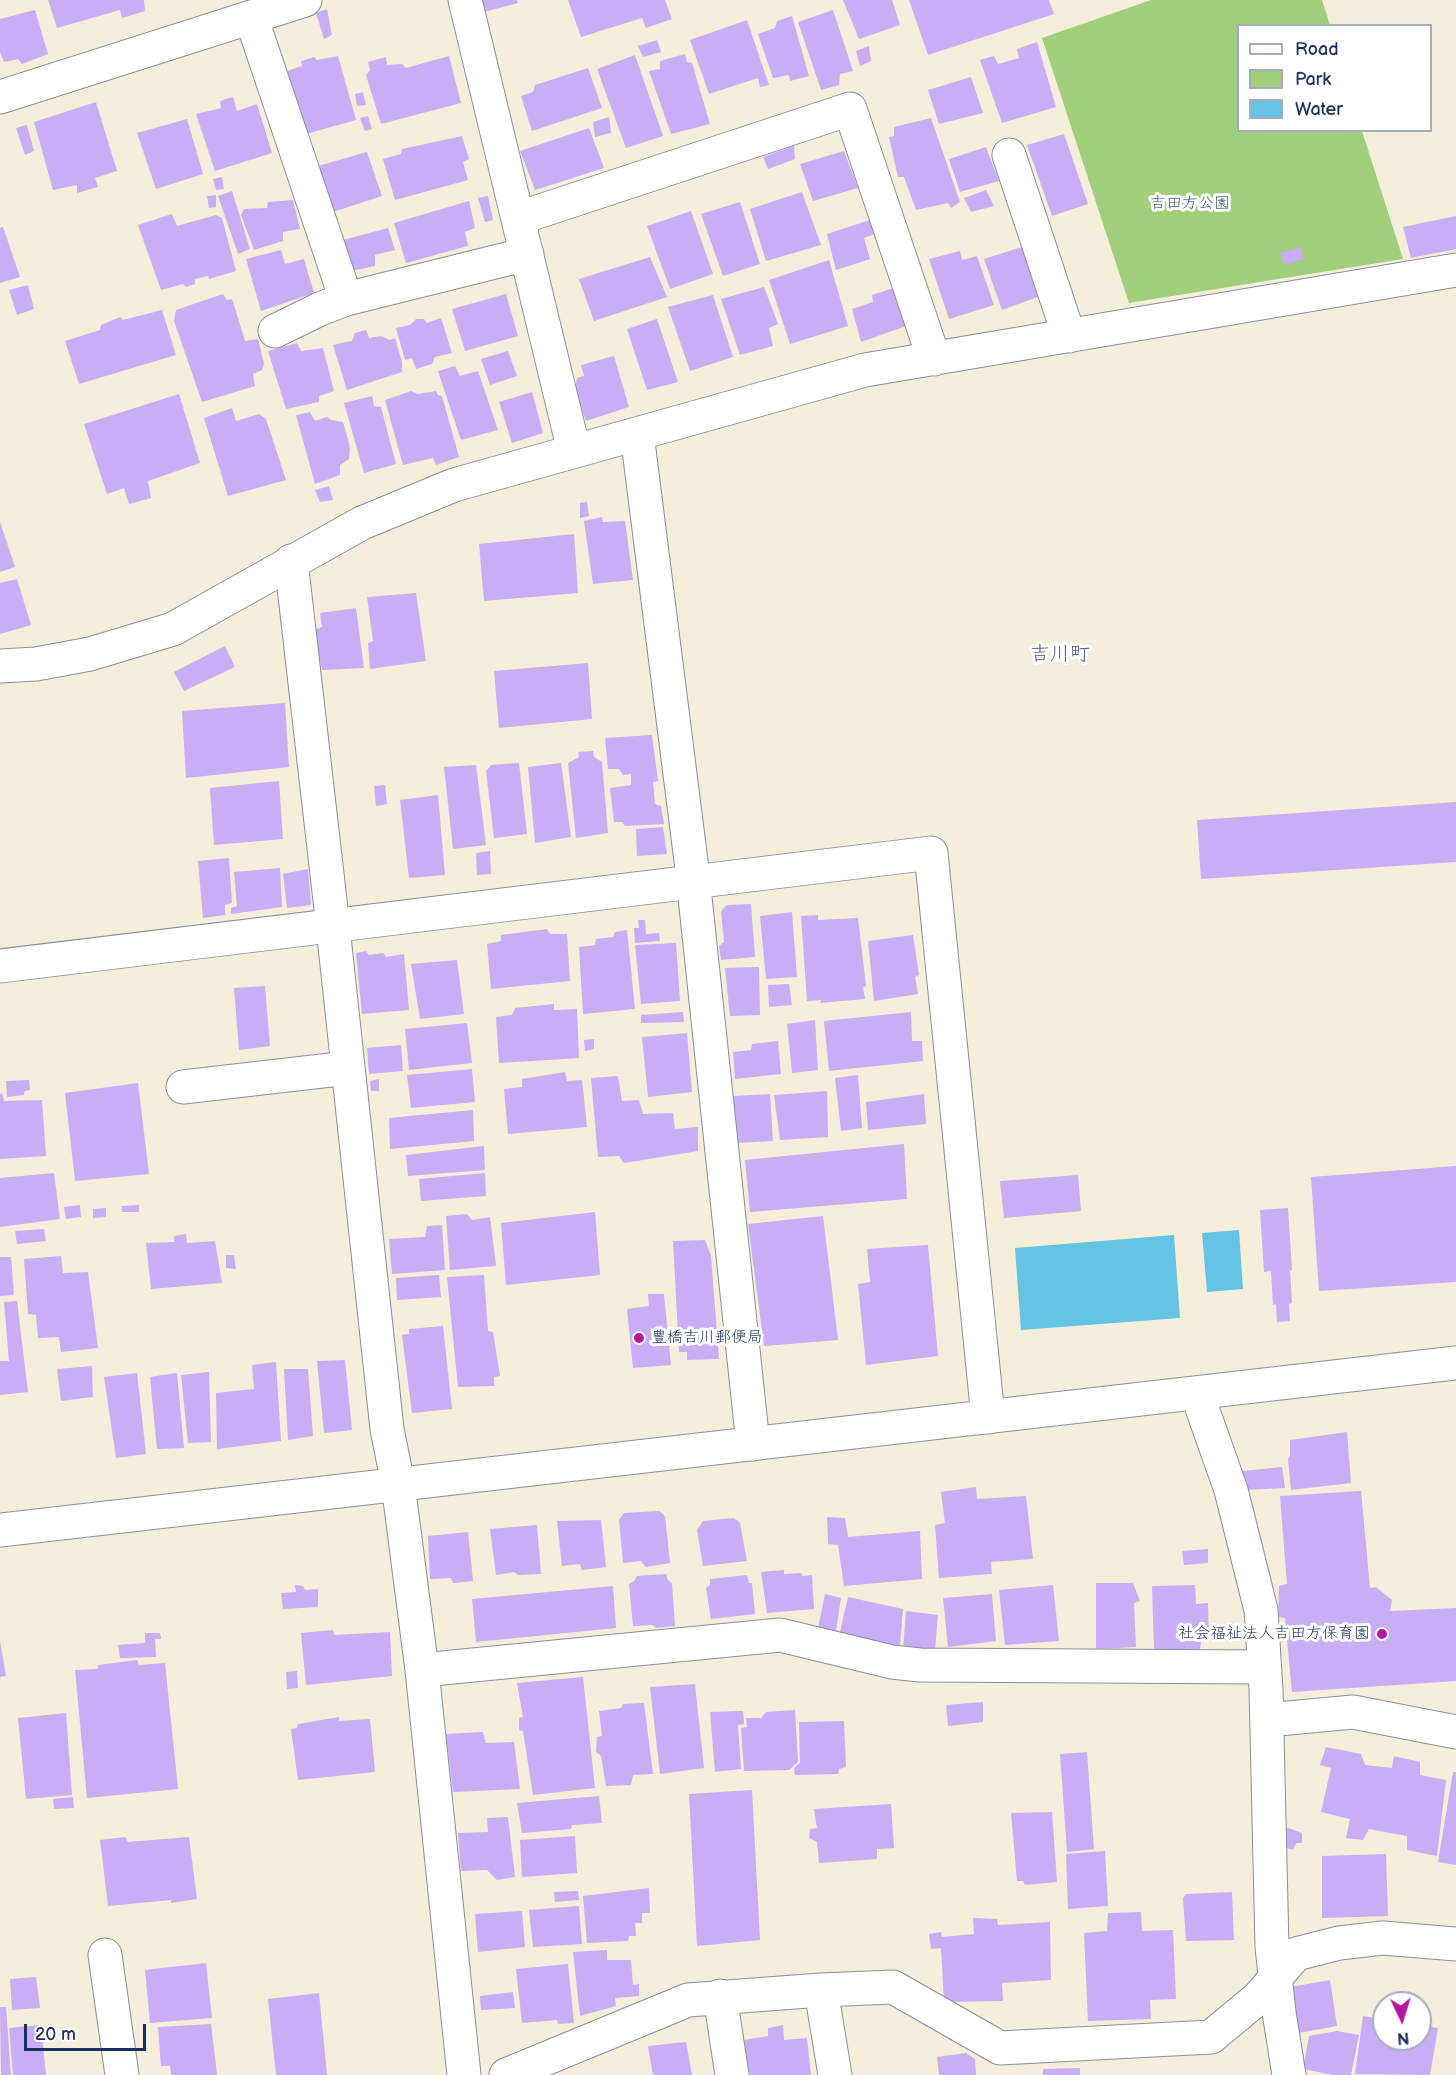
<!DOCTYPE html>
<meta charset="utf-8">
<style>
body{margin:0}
#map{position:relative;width:1456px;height:2075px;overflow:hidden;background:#f4eedb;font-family:"Balsamiq Sans",sans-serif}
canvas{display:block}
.legend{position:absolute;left:1237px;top:24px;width:195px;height:108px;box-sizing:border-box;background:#fff;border:2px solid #a4acbf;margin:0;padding:8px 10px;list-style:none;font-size:18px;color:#1b2f5e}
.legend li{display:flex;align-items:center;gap:12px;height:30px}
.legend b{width:30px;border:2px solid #a4acbf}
.north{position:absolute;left:1372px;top:1991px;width:60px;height:60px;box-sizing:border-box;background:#fff;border:2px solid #a4acbf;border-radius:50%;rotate:176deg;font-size:16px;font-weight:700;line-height:24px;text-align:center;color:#1b2f5e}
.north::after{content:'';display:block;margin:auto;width:21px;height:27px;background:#b5179e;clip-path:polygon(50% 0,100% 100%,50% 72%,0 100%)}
.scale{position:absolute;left:24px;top:2024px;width:122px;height:27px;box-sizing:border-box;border:3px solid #1b2f5e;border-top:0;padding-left:8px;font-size:18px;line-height:21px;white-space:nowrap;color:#1b2f5e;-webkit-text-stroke:4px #fff;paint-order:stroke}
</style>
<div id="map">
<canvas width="1456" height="2075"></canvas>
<ul class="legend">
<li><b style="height:8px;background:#fff"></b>Road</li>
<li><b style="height:16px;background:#a2cf7c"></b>Park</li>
<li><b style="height:16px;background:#65c3e3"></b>Water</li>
</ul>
<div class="north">N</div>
<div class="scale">20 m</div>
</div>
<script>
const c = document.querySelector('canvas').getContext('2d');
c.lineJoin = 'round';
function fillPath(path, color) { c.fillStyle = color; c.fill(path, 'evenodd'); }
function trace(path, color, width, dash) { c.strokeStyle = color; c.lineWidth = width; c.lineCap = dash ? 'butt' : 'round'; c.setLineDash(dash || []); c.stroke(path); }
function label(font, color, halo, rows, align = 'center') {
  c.font = font + ' "Balsamiq Sans","Klee One",sans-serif'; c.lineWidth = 6; c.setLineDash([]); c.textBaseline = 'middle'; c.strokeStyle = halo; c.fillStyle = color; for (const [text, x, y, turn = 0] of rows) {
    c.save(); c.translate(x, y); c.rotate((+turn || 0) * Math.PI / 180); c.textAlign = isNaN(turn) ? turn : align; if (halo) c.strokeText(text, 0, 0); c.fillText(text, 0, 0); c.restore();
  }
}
const green = new Path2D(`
 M1151,0H1322L1330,25L1238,26V130L1362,131L1403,259L1129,303L1042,38Z`);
const water = new Path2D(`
 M1239,1230L1243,1289L1207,1292L1202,1233Z
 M1174,1235L1180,1318L1021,1330L1015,1248Z`);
const building = new Path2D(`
 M48,0H144L145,11L122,18L120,10L57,28Z
 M481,0H517L518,3L484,12Z
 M568,0H665L672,19L646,28L642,18L581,37Z
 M843,0H892L900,25L859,39Z
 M909,0H1049L1054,14L928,55Z
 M327,9L332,35L324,39L316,13Z
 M35,10L48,54L22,64L18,59L4,62L0,52V19Z
 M833,10L853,71L840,74L839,85L821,90L798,22Z
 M792,16L809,76L790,81L789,75L773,78L758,34L775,28L777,21Z
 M747,20L769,85L760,87L758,78L709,94L690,40Z
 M657,40L661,52L643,57L638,46Z
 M1037,42L1056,107L1002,123L980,60L994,56L998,64L1019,58L1017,49Z
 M869,46L871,61L860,66L856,51Z
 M685,54L687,62L692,63L710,124L671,134L649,71L660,69V61Z
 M635,55L663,136L626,148L597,69Z
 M338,56L356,120L306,134L284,72L302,66L301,61L314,57L317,60Z
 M449,56L461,103L381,124L366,75L370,70L368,62L386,57L387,65L402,64L406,68Z
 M588,68L602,108L532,131L521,96L533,92L535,85Z
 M971,77L983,113L939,124L928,90Z
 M363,92L366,105L357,106L355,94Z
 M233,97L237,111L257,104L272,153L215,171L196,114L221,108L220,101Z
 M96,102L117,171L95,178L98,187L77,193V185L53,190L34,122Z
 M368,116L372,129L365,131L360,118Z
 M609,117L611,133L595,137L593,122Z
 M931,118L960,202L951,208L948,203L916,210L904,177H898L889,137L894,136V127Z
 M187,119L203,174L156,189L137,133Z
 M27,125L34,151L25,155L16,128Z
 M589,128L604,168L535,190L520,151Z
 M1064,134L1088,204L1052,216L1027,145Z
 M462,136L469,159L463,162L468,180L395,200L383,159L401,154L402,149Z
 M794,146L795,159L768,169L763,157Z
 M986,147L999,181L960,192L949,159Z
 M844,151L858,188L813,201L800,164Z
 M367,152L382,196L333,212L318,166Z
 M222,177L224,189L216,190L213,179Z
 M986,190L994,206L971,212L964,198Z
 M232,191L250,249L238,254L218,196Z
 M802,192L821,245L766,261L750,209Z
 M216,195V207L209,208L207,196Z
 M488,196L493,220L485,222L478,198Z
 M293,200L300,229L283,232V241L254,250L241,215L244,209L267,208L268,202Z
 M469,201L475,228L465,232L468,246L406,263L394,223Z
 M740,202L760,264L723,276L701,214Z
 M691,211L713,274L670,289L647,226Z
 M172,214L177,226L216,215L222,218L236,271L209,279L208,276L195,279V284L186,287L183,284L161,290L138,225Z
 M1456,216V249L1411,258L1403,227Z
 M870,220L874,234L864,238L870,259L836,270L827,234Z
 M3,227L20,277L0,283V228Z
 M388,228L395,250L375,255V266L351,271L343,240Z
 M1025,246L1040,296L1002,310L984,259Z
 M1301,247L1304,259L1284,265L1280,253Z
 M281,250L285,264L304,259L314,293L261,311L246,259Z
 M960,251L962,260L977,256L994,305L949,319L929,259Z
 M650,257L667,297L594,321L579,279Z
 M829,260L848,326L790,344L769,280Z
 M28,285L34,309L17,315L9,290Z
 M764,287L778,324L769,328L773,346L740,355L721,299Z
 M897,287L909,325L861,342L852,309L873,302L872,295Z
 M223,294L227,300L232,299L245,341L258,339L264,364L262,370L253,374L255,386L202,402L174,321L176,310Z
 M506,294L518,336L465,351L452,309Z
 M713,295L733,357L690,371L668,307Z
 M162,310L176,355L79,384L65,341L100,330L101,325L120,317L123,320Z
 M441,318L452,353L435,357L432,364L416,369L412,358L405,360L396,328L410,325L416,319H424L427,323Z
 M657,319L678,382L647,390L627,329Z
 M366,330L369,338L381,336L390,340L395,338L402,362V372L347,390L333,345L352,341L355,333Z
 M297,343L301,351L323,348L334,391L319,396V402L286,409L268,351Z
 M508,351L517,376L490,385L481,359Z
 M614,356L629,407L586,421L575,390L577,378L584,376L581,365Z
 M455,366L460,376L478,371L498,430L461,440L438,371Z
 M411,391L418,394L436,391L438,395L442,396L459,457L436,465L433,458L403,465L385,400Z
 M532,392L543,433L512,443L499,402Z
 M179,394L200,463L148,481L151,498L129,504L124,488L107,494L84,424Z
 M372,396L374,406L381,407L396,464L364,473L344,403Z
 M232,408L236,421L259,414L266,419L286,480L228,496L204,418Z
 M310,412L315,421L327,417L331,420L343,422L350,447L349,459L340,465V475L315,484L296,415Z
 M329,486L333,500L320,502L315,490Z
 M587,502L589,516L580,518V503Z
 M602,517L603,522L625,521L633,580L593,584L584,521Z
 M0,522L15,567L0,572Z
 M574,534L578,593L484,601L479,544Z
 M17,579L31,625L0,634V583Z
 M416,593L426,661L370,669L368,643L373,641L367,597Z
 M356,608L364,668L322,670L314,630L322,627L320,613Z
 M225,646L235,667L184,691L174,672Z
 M588,663L592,719L499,728L494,671Z
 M285,703L289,767L186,778L182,711Z
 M652,735L658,781L653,782L655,804L661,806L664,824L625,826L622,822H614L610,788L631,785V774L623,775L619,769H608L605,738Z
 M593,751L594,757L602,762L608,833L576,838L568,763L579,757L578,752Z
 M519,763L527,834L494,838L486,771L491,765Z
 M561,763L571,837L535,843L528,767Z
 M476,765L486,845L453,849L444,767Z
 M279,781L283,839L214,845L210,788Z
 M385,785L387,804L376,806L374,786Z
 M438,795L445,875L409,878L400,800Z
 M1456,802V862L1201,879L1197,820Z
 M663,827L667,854L637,856L636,829Z
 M490,851L491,874L477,875L476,853Z
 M229,858L232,903L225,905V915L203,918L198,861Z
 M280,868L282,907L231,914V908L237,906L234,872Z
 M308,869L311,905L287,908L283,874Z
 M751,904L755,957L721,960L719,946L724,942L721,911L727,905Z
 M792,912L797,977L766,979L760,916Z
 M818,915V920L858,918L866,986L863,987L865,999L820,1003L821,1000L807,1001L801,916Z
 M638,920H645L646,934L659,933L660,941L635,943L634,928H639Z
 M547,929L550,934H567L570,981L491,989L487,944L501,941V935Z
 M627,930L635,1009L583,1014L579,947L595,945L596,939L613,937L615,932Z
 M913,935L919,975L915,977L918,994L874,1001L868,941Z
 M676,943L680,1001L641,1004L635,945Z
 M366,951L369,955L383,953L386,957L404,954L409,1010L362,1014L356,953Z
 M457,960L464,1014L420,1019L411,964Z
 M759,967L760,1015L730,1016L725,968Z
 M789,984L792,1005L769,1007L768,985Z
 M265,986L270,1046L239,1050L234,988Z
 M554,1004V1010L577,1009L579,1058L499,1063L496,1017L512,1015L515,1008Z
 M683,1012L684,1022L641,1023V1015Z
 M911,1012L912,1041H922L923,1061L829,1071L824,1021Z
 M815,1020L818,1070L792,1073L787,1024Z
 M467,1023L472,1063L409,1070L405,1029Z
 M687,1033L692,1092L648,1097L642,1037Z
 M594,1039V1049L585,1051L584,1040Z
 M778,1041L781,1074L735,1079L733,1052L751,1050L752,1044Z
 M401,1045L403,1071L369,1074L367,1048Z
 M472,1069L475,1102L411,1108L407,1075Z
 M565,1072L567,1081L582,1080L587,1127L508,1134L504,1089L522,1087V1079Z
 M858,1075L862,1128L841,1131L835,1078Z
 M618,1076L622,1101L639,1100L643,1114L673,1113L675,1129L698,1127V1151L624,1163L619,1156L598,1157L591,1078Z
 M379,1079V1091H371L370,1081Z
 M29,1080L30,1090L25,1091L24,1095L7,1097L6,1081Z
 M138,1083L149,1174L75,1181L65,1093Z
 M827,1091L828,1137L780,1140L774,1095Z
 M2,1093L4,1101L42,1100L46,1156L0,1159V1094Z
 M770,1094L773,1141L735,1143L733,1096Z
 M924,1094L926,1124L868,1130L866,1102Z
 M473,1110L474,1141L390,1149L389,1118Z
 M904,1144L907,1199L750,1212L745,1160Z
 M484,1146L485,1170L408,1176L406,1155Z
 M1456,1166V1282L1319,1291L1311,1177Z
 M54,1173L60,1219L0,1227V1178Z
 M485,1173L486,1196L421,1201L419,1179Z
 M1078,1175L1081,1211L1004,1218L1000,1181Z
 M80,1205L81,1217L66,1219L64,1207Z
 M139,1205V1212H122V1206Z
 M106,1208V1217L93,1218V1209Z
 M1288,1208L1292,1270H1290L1292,1303L1289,1304L1290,1321L1277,1322L1276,1304L1273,1305L1271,1271L1264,1272L1260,1210Z
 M595,1212L600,1275L506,1285L501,1223Z
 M467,1214L472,1220L490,1217L496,1266L450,1270L446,1216Z
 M823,1216L838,1340L764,1346L748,1224Z
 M442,1225L445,1270L392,1274L389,1239L425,1237L427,1226Z
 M44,1229L46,1241L17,1244L15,1231Z
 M186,1234L187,1243L215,1241L222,1283L151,1289L146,1243L174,1242V1236Z
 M705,1240L711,1256L719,1359L687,1360V1352H679L673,1241Z
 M928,1245L938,1356L866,1365L858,1284L870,1282L867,1249Z
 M226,1255H234L236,1269L226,1268Z
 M61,1256L63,1273L88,1272L98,1348L61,1352L59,1337L38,1338L36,1315L28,1314L24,1259Z
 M0,1257H11L14,1295L0,1296Z
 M439,1275L441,1297L397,1300L396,1278Z
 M484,1275L488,1331L493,1332L500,1376L494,1377V1386L458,1387L447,1277Z
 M648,1294H664L671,1365L633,1368L627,1309L649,1306Z
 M17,1301L28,1392L0,1395V1361H9L4,1302Z
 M443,1326L452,1409L412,1413L402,1335L409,1334V1329Z
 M345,1360L352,1430L324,1433L317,1361Z
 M276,1362L281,1441L217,1449L216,1393L254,1389L252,1365Z
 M92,1366L93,1397L61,1401L57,1369Z
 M284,1369H308L313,1436L288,1440Z
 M209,1372L211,1442L188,1443L181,1375Z
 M137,1373L146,1454L116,1458L104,1377Z
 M177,1373L184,1448L157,1449L150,1377Z
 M1347,1432L1351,1483L1291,1490L1288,1459L1290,1455V1440Z
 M1282,1467L1285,1488L1245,1490L1243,1471Z
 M976,1487L977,1499L1026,1496L1033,1559L991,1562L992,1574L939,1578L935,1525L945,1523L941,1492Z
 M1361,1491L1370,1588L1376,1587L1392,1600L1390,1611L1456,1608V1681L1292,1692L1285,1618L1278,1617L1279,1586L1287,1584L1280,1496Z
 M659,1511L665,1516L670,1563L646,1567L641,1561L623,1563L619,1520L624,1513Z
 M827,1517L845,1518L848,1537L920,1531L922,1579L844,1586L838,1545L828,1544Z
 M734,1518L740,1523L747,1561L703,1566L697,1530L703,1521Z
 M601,1520L606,1567L582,1570L580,1564L562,1566L557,1521Z
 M537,1525L541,1574L518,1575L514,1572L496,1575L490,1529Z
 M468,1532L473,1581L453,1583L451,1578L430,1579L428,1536Z
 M1208,1549V1563L1184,1565L1182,1551Z
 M784,1570V1574L801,1573L803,1576L812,1575L814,1609L767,1613L761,1572Z
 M666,1574L668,1580L672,1583L675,1626L656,1628L652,1625L633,1626L629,1584L634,1581L637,1576Z
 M747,1575L749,1583H752L755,1614L711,1619L706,1588L710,1585V1579Z
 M1096,1583H1133L1140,1601L1134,1603L1136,1647L1096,1649Z
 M295,1585L303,1586L305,1590L318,1589V1607L283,1609L281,1593L296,1592Z
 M1053,1585L1059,1641L1005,1645L999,1590Z
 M1195,1585L1196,1604L1208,1603L1209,1636H1202L1200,1649H1154L1152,1586Z
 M613,1586L616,1628L476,1642L472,1599Z
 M825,1594L841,1598L836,1631L818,1628Z
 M992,1594L996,1641L948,1647L943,1598Z
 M848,1597L903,1609L900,1646L839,1636Z
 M906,1611L938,1615L935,1649L903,1650Z
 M333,1630L334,1635L390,1632L392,1676L306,1685L301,1633Z
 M145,1633H160L161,1639H155L156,1657L120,1658L118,1645L145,1643Z
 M0,1641L6,1676L0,1677Z
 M137,1660L139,1665L165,1663L178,1789L87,1798L75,1670L98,1669V1665Z
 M297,1671L298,1688L287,1689L286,1672Z
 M583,1677L595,1788L533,1795L523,1731L519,1730V1718L523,1717L517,1683Z
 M695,1684L704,1768L660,1774L650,1687Z
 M983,1702V1722L948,1726L946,1705Z
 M644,1703L653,1774L633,1775L631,1785L606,1786L601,1756L596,1752L597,1737L602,1736L599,1711L621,1708L623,1704Z
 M795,1710L798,1762L789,1770L744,1771L741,1728L747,1727L746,1718H761L766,1712Z
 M743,1711L744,1724L738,1725L741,1769L715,1772L710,1712Z
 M66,1713L72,1795L26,1799L18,1718Z
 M339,1717V1721L370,1719L375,1772L298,1780L291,1729L297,1728L298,1724Z
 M844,1721L846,1767L839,1769L838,1774L795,1775L794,1768L800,1763L799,1722Z
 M483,1732L486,1743L514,1742L520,1789L453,1792L446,1734Z
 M1326,1747L1361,1754L1365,1765L1392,1768L1394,1756L1420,1762V1775L1446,1780L1437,1856L1407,1850V1836L1369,1829L1363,1840L1346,1838L1350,1819L1321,1812L1331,1768L1320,1765Z
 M1087,1752L1094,1849L1067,1852L1060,1754Z
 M1453,1772H1456V1865L1438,1862Z
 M752,1790L760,1940L697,1946L689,1794Z
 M599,1796L602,1823L572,1825L571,1829L522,1833L517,1803Z
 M73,1797L74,1808L54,1809L53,1799Z
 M891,1804L894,1848L877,1849V1859L819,1863L817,1842L809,1838L810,1829L817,1828L814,1809Z
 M1052,1812L1057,1882L1025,1885L1023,1881H1017L1011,1813Z
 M508,1817L515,1877L497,1880L487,1870L461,1871L458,1833L488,1832L487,1818Z
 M1283,1826L1302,1833V1843H1296L1293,1850L1283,1847Z
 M575,1836L577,1873L522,1877L520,1840Z
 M125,1837L128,1842L189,1837L197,1899L171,1903V1900L108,1906L100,1840Z
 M1105,1851L1108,1906L1068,1909L1066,1854Z
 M1386,1854L1388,1916L1322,1918V1856Z
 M649,1888L650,1913H642V1923H635L636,1936H629L628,1941L587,1943L583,1896Z
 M578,1891L579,1900L555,1902L554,1892Z
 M1232,1892L1234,1940L1186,1941L1183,1898L1186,1894Z
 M579,1906L582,1944L533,1947L529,1910Z
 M522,1911L525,1947L478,1952L475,1914Z
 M1141,1912L1142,1931L1173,1930L1176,1999L1150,2000L1151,2019L1088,2021L1084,1933L1107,1931L1108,1913Z
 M973,1918L997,1919L998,1925L1050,1922L1051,1980L1002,1983L1003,2001L944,2002L941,1948L931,1949L929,1934L941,1932L942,1937L974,1934Z
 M607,1950V1960H631L633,1985L639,1984V1996L615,1998L616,2006L580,2016L573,1952Z
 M206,1963L212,2018L150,2023L145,1970Z
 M568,1964L574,2023L558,2024L557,2020L522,2023L516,1969Z
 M36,1977L40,2008L12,2010L10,1979Z
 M1330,1980L1337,2026L1293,2034L1285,1988Z
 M513,1992L515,2008L481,2010L480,1996Z
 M319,1993L327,2075H276L268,1999Z
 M0,2007H6L11,2075H1Z
 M1363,2016L1384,2019V2039H1420V2025L1438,2028L1430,2075L1355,2074Z
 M211,2024L217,2075H171L170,2066H161L158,2027Z
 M41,2025L46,2075H13L9,2028Z
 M783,2025L784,2040L807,2038L811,2075H750L744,2040L768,2036V2028Z
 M1337,2031L1359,2035L1351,2075H1333L1303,2069L1309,2036Z
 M686,2042L692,2075H653L648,2046Z
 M966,2053L975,2059L976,2075H939L937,2057Z
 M1080,2068V2075H1043V2069Z`);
const minor = new Path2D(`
 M465,0L574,451
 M251,17L346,299L527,254
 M0,97L305,0
 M1009,155L1069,336
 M519,218L850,109L934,359
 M275,331L320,309L346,299
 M637,434L692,869L753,1444
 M291,561L331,909L387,1429L398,1484L422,1670L464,2075
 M0,666L36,664L90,654L173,629L362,523L454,485L865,370L1456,270
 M0,966L931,853L988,1417
 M183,1087L348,1068
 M1197,1394L1231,1490L1261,1610L1266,1690L1272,1947L1279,2012L1289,2075
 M422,1670L780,1635L892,1662L920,1665L1264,1667
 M1267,1720L1353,1712L1456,1732
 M105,1955L122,2075
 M821,1990L835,2075
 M720,1996L732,2075
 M506,2075L688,2000L821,1990L893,1987L1000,2048L1211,2037L1258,1998L1296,1954L1339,1943L1383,1938L1456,1944`);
const tertiary = new Path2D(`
 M0,1530L1456,1363`);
const markers = [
 [639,1338,6,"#b5179e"],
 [1382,1634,6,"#b5179e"]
];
const parkNames = [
 ["吉田方公園",1190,204]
];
const poiNames = [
 ["豊橋吉川郵便局",651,1338],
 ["社会福祉法人吉田方保育園",1370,1634,"right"]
];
const quarterNames = [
 ["吉川町",1060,655]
];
fillPath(green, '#a2cf7c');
fillPath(water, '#65c3e3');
fillPath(building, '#c9adf5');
trace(minor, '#888e9c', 35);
trace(tertiary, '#888e9c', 35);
trace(minor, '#fff', 33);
trace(tertiary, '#fff', 33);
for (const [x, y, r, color] of markers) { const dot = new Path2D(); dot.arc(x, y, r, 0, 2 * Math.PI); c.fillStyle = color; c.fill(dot); trace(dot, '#fff', 2); }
label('16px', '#445f67', '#fff', parkNames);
label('16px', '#1b2f5e', '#fff', poiNames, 'left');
label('20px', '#585b93', '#fff', quarterNames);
</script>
